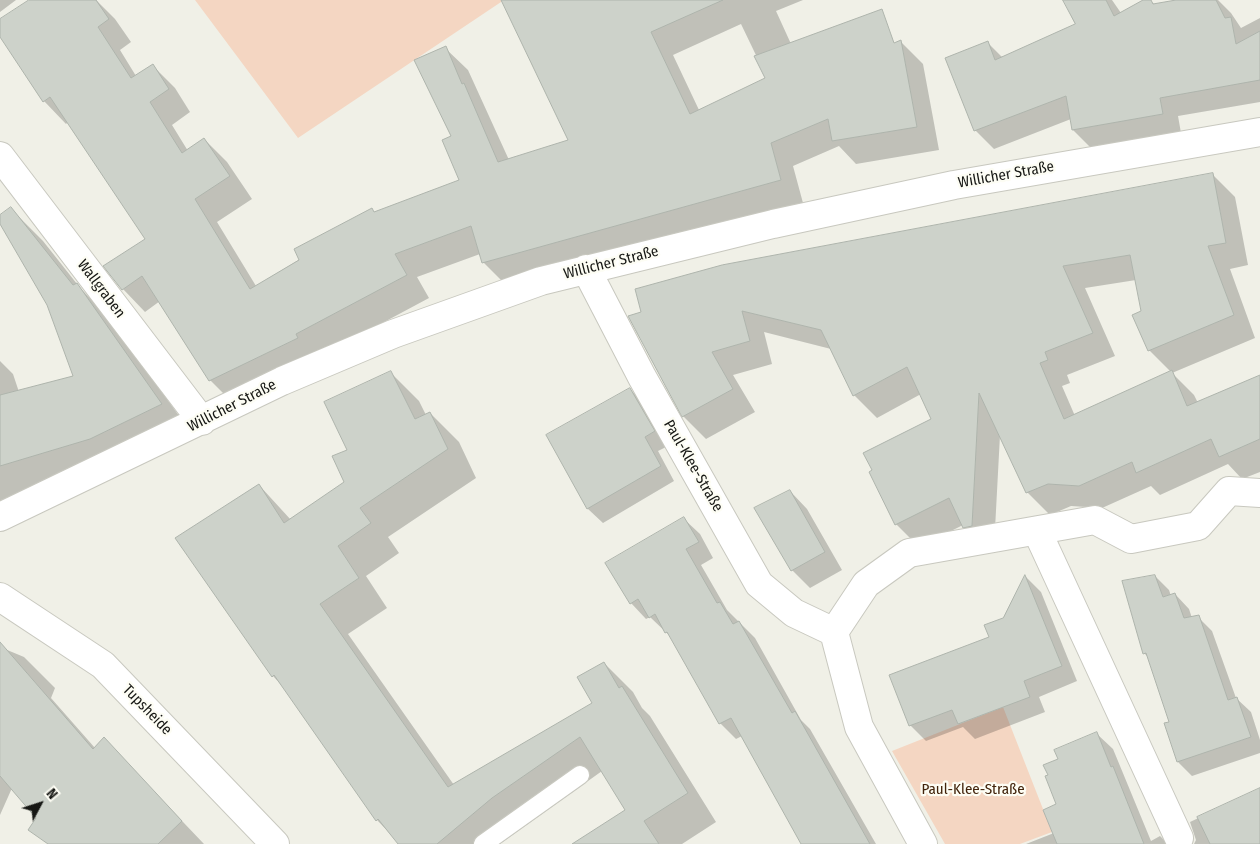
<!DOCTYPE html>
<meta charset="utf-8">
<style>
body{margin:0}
#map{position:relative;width:1260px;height:844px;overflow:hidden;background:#f0f0e7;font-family:"Fira Sans Condensed",sans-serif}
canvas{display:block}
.north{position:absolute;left:15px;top:779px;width:50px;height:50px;-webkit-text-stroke:4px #fdfdf4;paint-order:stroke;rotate:50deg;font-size:14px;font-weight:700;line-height:20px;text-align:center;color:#161714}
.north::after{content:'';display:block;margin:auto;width:18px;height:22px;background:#161714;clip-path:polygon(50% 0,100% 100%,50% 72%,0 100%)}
</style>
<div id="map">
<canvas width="1260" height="844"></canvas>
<div class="north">N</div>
</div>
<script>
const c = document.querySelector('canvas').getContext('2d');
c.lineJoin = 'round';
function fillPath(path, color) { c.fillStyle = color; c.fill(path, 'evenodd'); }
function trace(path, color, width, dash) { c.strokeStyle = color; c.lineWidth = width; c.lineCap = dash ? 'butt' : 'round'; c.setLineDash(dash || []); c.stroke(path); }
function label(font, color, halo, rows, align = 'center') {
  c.font = font + ' "Fira Sans Condensed",sans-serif'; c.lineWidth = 4.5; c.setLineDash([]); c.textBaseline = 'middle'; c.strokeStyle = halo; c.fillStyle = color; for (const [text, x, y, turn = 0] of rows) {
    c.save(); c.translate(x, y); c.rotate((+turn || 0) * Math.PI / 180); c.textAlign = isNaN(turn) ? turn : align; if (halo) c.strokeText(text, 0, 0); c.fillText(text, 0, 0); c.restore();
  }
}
const green = new Path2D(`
 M195,0H504L298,138Z
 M1003,707L1052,832L1020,844H945L892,751Z`);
const shadow = new Path2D(`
 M0,0H16L0,12Z
 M31,0H96L115,19L131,42L120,50L136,76L152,65L175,88L190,112L172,125L188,151L204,139L227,162L252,199L217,222L256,286L375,213L461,181L452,137L445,48L468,70L509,160L569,141L520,0H803L776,11L807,79L900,41L923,64L939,150L856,164L839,146L793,166L803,203L506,285L483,262L480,254L417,277L429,298L233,403L210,380L160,301L145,312L123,289L146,239L68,122L66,124L44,101L0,36V21ZM741,24L766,76L768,94L699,110L673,55Z
 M1069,0H1112L1121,13L1146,0H1150L1155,5L1182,0H1218L1231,13L1241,28L1260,18V102L1178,116L1181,133L1092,149L1073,130L1071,119L994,149L975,130L988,43L1003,58L1076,25Z
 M1213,175L1235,197L1248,265L1230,269L1255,338L1172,373L1194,395L1198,403L1260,378V472L1242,479L1228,464L1160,495L1151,486L1102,508L1071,506L1050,515L1027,492L1000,435L994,548L987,550L963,525L919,547L896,524L933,420L921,394L877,418L854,395L831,349L764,332L772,364L733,375L755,412L706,439L683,416L630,317ZM1136,280L1149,350L1171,372L1075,416L1062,386L1070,383L1067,375L1115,356L1085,288Z
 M11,209L43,241L81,289L109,317L194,437L0,508V361L13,374L19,392L75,377L49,305L0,221V216Z
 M390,372L419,401L426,415L430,413L459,442L476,478L388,537L399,553L366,576L387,608L348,634L454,785L594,704L604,663L633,692L642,708L650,716L716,822L682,844H574L627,811L602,771L500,844H400L377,820L285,689L273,676L259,485L291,520L346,482L348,450Z
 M630,389L644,404L668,446L658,451L674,481L603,523L588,509L548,436Z
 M790,491L807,509L842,570L810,588L792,570L755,508Z
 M684,519L700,534L713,558L701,565L727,610L755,638L801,720L810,729L876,844H802L742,736L736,739L720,723L673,639L650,617L646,619L631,603Z
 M1155,576L1169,590L1171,596L1175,594L1189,609L1192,618L1198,617L1212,631L1236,698L1251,712L1260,740V753L1192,776L1178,762L1170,723L1149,658L1144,653Z
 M1026,577L1041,592L1077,681L1039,697L1045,712L975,739L963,727L926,741L910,725L991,637L1004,619Z
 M0,647L24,657L55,688L51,698L95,748L104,739L204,844H63L12,788L0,815Z
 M1097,734L1113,749L1151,841L1160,836L1168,844H1026L1054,833L1058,805L1059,760Z
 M1260,789V844H1194L1196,840L1190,822Z`);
const building = new Path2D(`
 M29,0H96L109,19L98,27L131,78L153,64L169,89L150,102L182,153L204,138L230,176L195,199L250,289L299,260L294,249L372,208L374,212L459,180L442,140L451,136L414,60L446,46L462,84L464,83L498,162L568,140L501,0H723L651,32L690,114L765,78L754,56L882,9L894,43L901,40L917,127L832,141L828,119L771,143L781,180L482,263L471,226L395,254L407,275L296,334L298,338L209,381L142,276L122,290L103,266L145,239L50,97L43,102L0,37V19Z
 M1063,0H1106L1114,16L1143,0H1151L1153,4L1176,0H1216L1225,18L1231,17L1236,44L1260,31V80L1160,98L1163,114L1072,130L1066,96L974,131L945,58L988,41L995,60L1075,24Z
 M1213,173L1226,243L1208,246L1234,315L1148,351L1132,315L1141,311L1130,255L1063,266L1093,333L1045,352L1048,360L1040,363L1064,419L1172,370L1187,406L1260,375V439L1219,457L1211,439L1136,473L1132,462L1079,486L1048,484L1026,493L979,393L972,526L963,528L949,498L895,525L869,472L872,470L863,453L931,419L907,367L853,396L821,330L742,311L750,341L712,352L733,389L682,417L628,316L641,312L635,289L722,265Z
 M11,207L73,285L77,283L162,404L90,439L0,466V395L73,376L47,305L0,224V215Z
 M391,371L415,419L430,412L448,449L360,508L371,523L338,546L359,578L320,604L448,787L592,703L577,677L604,662L619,688L622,686L688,793L644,821L659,844H572L625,810L580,737L492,798L437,844H398L378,819L376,821L274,675L272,677L175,538L259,484L284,523L344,482L332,456L347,450L324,402Z
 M630,388L655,431L645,437L661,466L587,509L546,435Z
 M790,490L825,552L791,571L754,508Z
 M684,517L699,542L686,549L717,603L720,602L733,624L739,621L792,713L795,711L870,844H801L731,718L719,724L667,632L665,633L655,614L649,618L638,599L630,604L605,563Z
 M1025,575L1062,666L1024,681L1030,697L958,724L952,710L909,726L889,675L989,637L984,625L1003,618Z
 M1155,575L1163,597L1175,593L1184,618L1199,615L1228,700L1237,697L1251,737L1177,762L1164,723L1169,722L1146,653L1143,654L1122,581Z
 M0,642L93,749L104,737L182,821L158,844H48L28,830L36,818L0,776Z
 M1097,732L1111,767L1113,766L1144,844H1057L1043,810L1056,804L1045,776L1048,775L1043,765L1058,759L1054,750Z
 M1260,788V844H1210L1197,817Z`);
const service = new Path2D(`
 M483,844L580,775`);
const minor = new Path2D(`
 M0,156L202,421
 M586,269L642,377L759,584L794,613L834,632
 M0,517L282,381L393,334L541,281L773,224L954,185L1260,132
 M1037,531L1179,838
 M0,597L103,665L275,844
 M923,844L859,727L834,632L866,584L909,553L1095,520L1131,539L1198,526L1229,491L1260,493`);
const streetNames = [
 ["Willicher Straße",1006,175,-10],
 ["Willicher Straße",611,263,-14],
 ["Wallgraben",101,289,53],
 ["Willicher Straße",232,406,-27],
 ["Paul-Klee-Straße",693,466,60],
 ["Tupsheide",147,710,46]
];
const parkNames = [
 ["Paul-Klee-Straße",973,790]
];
fillPath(green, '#f4d6c2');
fillPath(shadow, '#0003');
fillPath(building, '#cdd2ca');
trace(building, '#aeb4ac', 1);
trace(service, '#c8c8bf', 20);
trace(minor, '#c8c8bf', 30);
trace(service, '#fff', 18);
trace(minor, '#fff', 28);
label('15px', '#161714', '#fdfdf4', streetNames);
label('15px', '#41230b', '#fdfdf4', parkNames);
</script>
